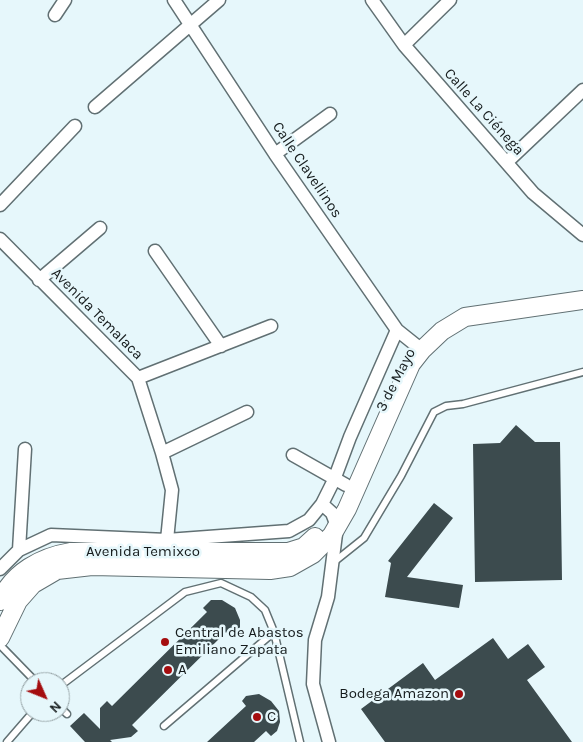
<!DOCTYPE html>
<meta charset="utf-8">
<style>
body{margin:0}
#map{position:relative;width:583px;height:742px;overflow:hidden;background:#e6f7fb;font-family:Karla,sans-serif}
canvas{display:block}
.north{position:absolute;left:20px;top:672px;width:50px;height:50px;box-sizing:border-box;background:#e6f7fb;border:1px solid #929fa2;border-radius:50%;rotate:134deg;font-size:14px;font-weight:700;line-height:20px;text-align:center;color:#151b1c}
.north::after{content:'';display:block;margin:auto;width:18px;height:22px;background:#a40d0f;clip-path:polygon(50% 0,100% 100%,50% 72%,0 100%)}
</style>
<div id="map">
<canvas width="583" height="742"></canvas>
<div class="north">N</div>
</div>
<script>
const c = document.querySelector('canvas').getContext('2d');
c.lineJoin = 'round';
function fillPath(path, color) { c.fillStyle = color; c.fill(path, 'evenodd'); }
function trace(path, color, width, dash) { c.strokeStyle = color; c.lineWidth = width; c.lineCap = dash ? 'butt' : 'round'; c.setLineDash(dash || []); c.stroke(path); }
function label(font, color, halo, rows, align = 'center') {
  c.font = font + ' Karla,sans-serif'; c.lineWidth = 5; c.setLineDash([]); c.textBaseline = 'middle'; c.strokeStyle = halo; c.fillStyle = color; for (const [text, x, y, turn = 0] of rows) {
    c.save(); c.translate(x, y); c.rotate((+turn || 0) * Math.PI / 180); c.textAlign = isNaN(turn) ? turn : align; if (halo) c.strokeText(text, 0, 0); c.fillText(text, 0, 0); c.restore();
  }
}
const building = new Path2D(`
 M516,425L535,442H560L562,580L475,582L473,444L500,443Z
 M434,503L453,518L407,577L463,585L459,608L385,597L391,563L388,561Z
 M211,600H222L235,608L240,620V632L233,639L226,632L132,725L138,731L131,737L110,740L112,742H85L70,726L84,713L100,729V708L107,701L112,706L207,612L203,608Z
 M493,638L508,659L528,644L545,667L527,680L572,742H385L361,709L423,663L435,680Z
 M259,694L271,701L279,711L280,722L277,731L271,736L266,731L254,742H207L246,706L242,701L246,696Z`);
const service = new Path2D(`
 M334,562L364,538L401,476L434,412L446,406L463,404L583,372
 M0,645L36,682
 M60,686L185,592L221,583L251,597L265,610L274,632L300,742
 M60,707L67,714
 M164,726L274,632
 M7,742L33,712`);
const minor = new Path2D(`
 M174,0L275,154L397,330L422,350
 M372,0L404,45L533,193L583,235
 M55,15L65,0
 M404,45L450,0
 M95,107L219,0
 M275,154L330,114
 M507,162L583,90
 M0,205L75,126
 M0,239L138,378L162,453L172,490L167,540
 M155,251L221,346
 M39,280L100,228
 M138,378L271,326
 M162,453L247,412
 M293,455L346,485
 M322,504L332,513L337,526L328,597L315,640L313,684L329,742
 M19,550L25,449
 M0,569L19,550L51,535L167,540L289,531L309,520L322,504L334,480L350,437L397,330`);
const secondary = new Path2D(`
 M0,601C13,572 41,557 71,552H288L304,547L315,537
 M0,638L18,601L33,584L57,570L92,566L270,570L290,567L313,554L332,535L347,509L411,364L422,350L442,331L465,317L583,300`);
const markers = [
 [165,642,5,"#a40d0f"],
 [168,670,5,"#a40d0f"],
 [459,694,5,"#a40d0f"],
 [257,717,5,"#a40d0f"]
];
const streetNames = [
 ["Calle La Ciénega",484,112,48],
 ["Calle Clavellinos",307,170,56],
 ["Avenida Temalaca",97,314,45],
 ["3 de Mayo",396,380,-63],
 ["Avenida Temixco",143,552]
];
const poiNames = [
 ["Central de Abastos",175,633],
 ["Emiliano Zapata",175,650],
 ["A",178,670],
 ["Bodega Amazon",449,694,"right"],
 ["C",267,717]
];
fillPath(building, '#3c4b4e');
trace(service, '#617073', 9);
trace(minor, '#617073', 15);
trace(secondary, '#617073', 20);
trace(service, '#fff', 6);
trace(minor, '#fff', 12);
trace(secondary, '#fff', 18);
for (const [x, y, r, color] of markers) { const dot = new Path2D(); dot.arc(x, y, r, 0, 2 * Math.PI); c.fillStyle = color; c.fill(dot); trace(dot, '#e6f7fb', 2); }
label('15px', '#151b1c', '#e6f7fb', streetNames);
label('15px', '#151b1c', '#e6f7fb', poiNames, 'left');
</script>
